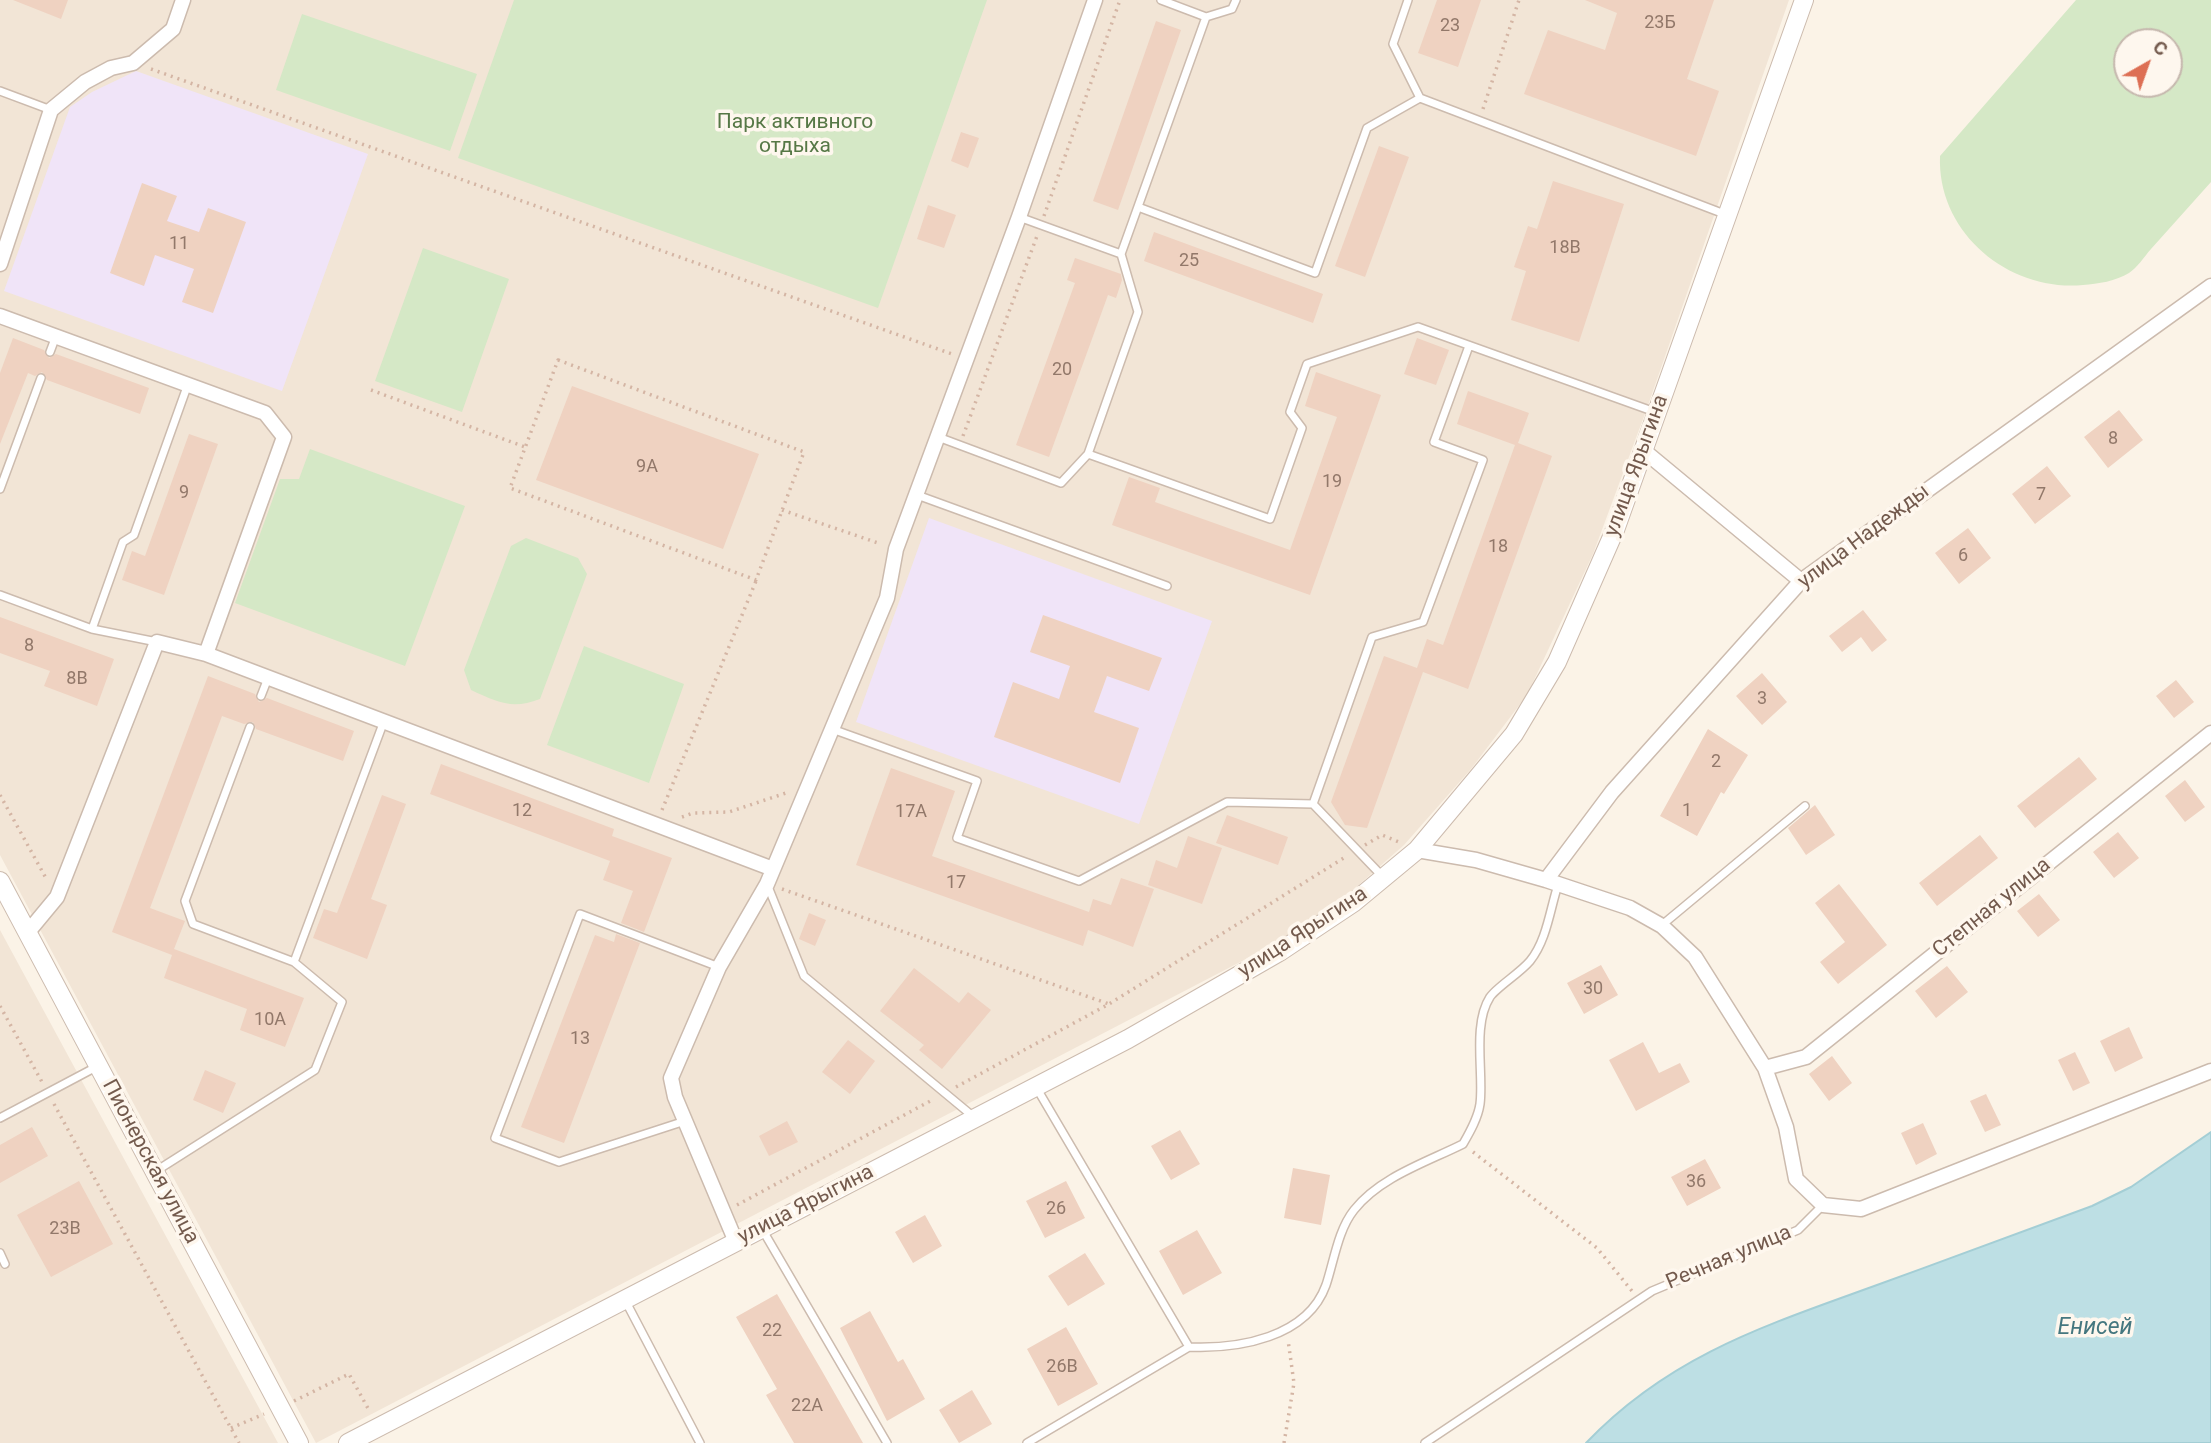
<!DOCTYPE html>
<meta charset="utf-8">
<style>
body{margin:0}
#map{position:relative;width:2211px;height:1443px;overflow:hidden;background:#fbf3e7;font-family:Roboto,sans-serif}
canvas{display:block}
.north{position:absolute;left:2113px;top:28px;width:70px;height:70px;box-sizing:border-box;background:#fef7ee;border:2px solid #c6b8ae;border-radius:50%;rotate:40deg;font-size:19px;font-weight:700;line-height:28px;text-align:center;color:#735a4d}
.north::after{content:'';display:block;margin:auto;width:24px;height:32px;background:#dd6f54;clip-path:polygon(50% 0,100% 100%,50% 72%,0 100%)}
</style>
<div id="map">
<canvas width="2211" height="1443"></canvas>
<div class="north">С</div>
</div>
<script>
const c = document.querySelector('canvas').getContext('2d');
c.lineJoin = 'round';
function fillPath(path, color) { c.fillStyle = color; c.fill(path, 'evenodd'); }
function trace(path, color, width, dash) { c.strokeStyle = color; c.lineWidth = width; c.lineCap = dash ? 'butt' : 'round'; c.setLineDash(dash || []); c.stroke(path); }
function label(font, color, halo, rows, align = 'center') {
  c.font = font + ' Roboto,sans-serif'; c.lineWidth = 7; c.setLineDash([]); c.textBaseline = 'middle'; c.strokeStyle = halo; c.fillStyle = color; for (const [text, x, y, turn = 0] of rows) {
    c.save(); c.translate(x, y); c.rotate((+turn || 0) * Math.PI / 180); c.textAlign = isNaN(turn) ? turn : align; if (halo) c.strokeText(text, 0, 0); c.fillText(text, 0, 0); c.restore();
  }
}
const residential = new Path2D(`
 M0,0H1789L1646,411L1593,554L1527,695L1471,769L1404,845L1345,897L1269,947L316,1443L0,855Z
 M0,930L278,1443H0Z`);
const education = new Path2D(`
 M136,71L368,154L282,391L4,291L70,107L92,92Z
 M929,518L1212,621L1139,824L856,722Z`);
const green = new Path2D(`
 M514,0H987L878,308L458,158Z
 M2076,0H2211V182C2191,204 2171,227 2151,249C2144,257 2137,268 2129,273C2116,281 2098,284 2083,285C2009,292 1937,233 1940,156ZM2127,42H2169V84H2127Z
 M302,14L477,74L450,151L276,90Z
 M423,248L509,279L462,412L375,381Z
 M310,449L465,506L405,666L235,603L280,479H299Z
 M526,538L578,558L587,574L540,699C512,710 497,702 471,690L464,670L511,546Z
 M584,646L684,684L649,783L547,745Z`);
const water = new Path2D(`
 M2211,1132V1443H1586C1670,1355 1767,1325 1877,1285C1949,1259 2021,1232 2092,1206L2131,1187Z`);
const building = new Path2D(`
 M13,0H68L61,19Z
 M1437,0H1481L1458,67L1418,53Z
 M1585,0H1714L1687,79L1719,91L1696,156L1524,94L1548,30L1605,50L1617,13Z
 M1156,21L1181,30L1118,210L1093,201Z
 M961,132L979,138L968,168L951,161Z
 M1379,146L1409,157L1365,277L1335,266Z
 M1553,181L1624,204L1579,342L1511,320L1526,271L1514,267L1528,226L1537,229Z
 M142,183L177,196L167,221L199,232L208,208L246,222L213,313L182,302L194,269L155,255L144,286L110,273Z
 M928,205L956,215L944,248L917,239Z
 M1154,232L1323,294L1313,323L1144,261Z
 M1075,258L1121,274L1122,280L1116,298L1108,295L1049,457L1016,445L1075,283L1067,280Z
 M13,338L44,350L49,358L56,354L149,388L140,414L47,380L42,372L35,376L28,373L0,444V373Z
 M1417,338L1449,350L1436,385L1404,374Z
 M1316,372L1381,395L1310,595L1112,525L1129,477L1160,488L1155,502L1290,550L1337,417L1305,406Z
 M572,386L759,454L723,549L536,480Z
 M1468,391L1529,413L1518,443L1552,456L1468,689L1423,672L1367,828L1345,825L1331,802L1384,656L1417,668L1427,639L1443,645L1515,445L1457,424Z
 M2119,410L2143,440L2108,468L2084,437Z
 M189,434L218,444L164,595L122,580L132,551L145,556Z
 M2047,466L2071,496L2035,524L2012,494Z
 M1968,528L1991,558L1959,584L1935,553Z
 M1863,610L1887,640L1872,652L1861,637L1842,652L1829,636Z
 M1043,615L1162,658L1149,691L1107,676L1094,712L1139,728L1120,783L994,737L1013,682L1059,699L1070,666L1030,652Z
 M0,617L114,659L97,706L44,686L50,671L0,653Z
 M1762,673L1787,702L1762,725L1736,696Z
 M208,676L255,694L259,702L267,698L354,731L343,761L256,729L253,722L244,724L222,716L150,908L185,921L174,949L304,998L285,1047L240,1030L247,1009L164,978L172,955L112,932Z
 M2176,680L2194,702L2174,718L2156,696Z
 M1708,729L1748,755L1724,794L1721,792L1697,836L1660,816Z
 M2079,757L2097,779L2035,828L2017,806Z
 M441,764L614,829L612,836L672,858L644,932L621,923L633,891L603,880L610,861L430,794Z
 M891,768L955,791L932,856L1089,912L1093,899L1111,905L1121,878L1154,889L1133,947L1088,930L1083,946L856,865Z
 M2185,780L2205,807L2185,822L2165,796Z
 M382,795L406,804L371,899L387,905L367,959L313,938L324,909L337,913Z
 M1815,805L1835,835L1806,855L1788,828Z
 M1227,815L1288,837L1278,865L1216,843Z
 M2118,832L2139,858L2114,878L2093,852Z
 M1980,835L1998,858L1937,906L1919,883Z
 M1188,836L1222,848L1202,904L1148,885L1156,860L1177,868Z
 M1839,884L1887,945L1838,984L1820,962L1845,942L1815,903Z
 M2039,894L2060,920L2038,937L2017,911Z
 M809,913L826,920L815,946L799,939Z
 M616,934L640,943L564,1143L521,1127L595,935L614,942Z
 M1601,965L1618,995L1584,1014L1567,983Z
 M1947,966L1968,992L1936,1018L1915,991Z
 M914,968L959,1003L968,992L991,1010L942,1069L919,1050L924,1045L880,1011Z
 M2129,1027L2143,1058L2115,1072L2100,1041Z
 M848,1040L875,1061L850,1094L822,1072Z
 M1643,1042L1659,1073L1680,1063L1690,1082L1636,1111L1609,1060Z
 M2075,1052L2090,1083L2073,1091L2058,1060Z
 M1832,1056L1852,1083L1829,1101L1809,1074Z
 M205,1070L236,1083L223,1113L193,1100Z
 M1986,1094L2001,1125L1985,1132L1970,1101Z
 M787,1121L798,1142L769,1156L759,1136Z
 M1923,1123L1937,1154L1916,1165L1901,1133Z
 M32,1127L48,1156L0,1183V1145Z
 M1180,1130L1200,1164L1171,1180L1151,1146Z
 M1705,1159L1721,1188L1687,1206L1671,1177Z
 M1293,1168L1330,1175L1321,1225L1284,1218Z
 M79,1181L113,1244L51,1277L17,1215Z
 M1066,1181L1085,1218L1045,1238L1026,1201Z
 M925,1215L942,1246L913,1263L895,1232Z
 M1197,1230L1222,1273L1183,1295L1159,1251Z
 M1085,1253L1105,1284L1068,1306L1048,1276Z
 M777,1294L822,1371L863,1443H794L766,1395L777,1389L736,1317Z
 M870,1311L898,1362L903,1359L925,1399L887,1421L840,1328Z
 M1066,1327L1098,1384L1058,1406L1027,1349Z
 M972,1390L992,1424L959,1443L939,1410Z`);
const path = new Path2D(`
 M151,69L952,354
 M1483,109L1519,0
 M1044,216L1120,0
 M558,360L804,452L756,580L510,488Z
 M371,390L525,447
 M963,436L1037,236
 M782,510L881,544
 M0,795L47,880
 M662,810L756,581
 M682,817L693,813L729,812L789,792
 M1365,845L1382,835L1399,842
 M782,889L1109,1004
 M0,1006L42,1082
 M956,1087L1109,1004L1347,856
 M54,1104L239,1443
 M1473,1152L1597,1248L1632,1291
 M737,1205L934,1099
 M294,1401L349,1374L370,1412
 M231,1428L264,1414
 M1284,1443L1294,1383L1288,1340`);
const service = new Path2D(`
 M1408,0L1393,44L1420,98L1727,215
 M1206,17L1232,9L1236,0
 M0,91L51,110
 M1138,207L1315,273L1367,128L1420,98
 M1019,217L1121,254
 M50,352L56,336
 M938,437L1061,483L1088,454L1138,312L1121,254L1206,17L1161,0
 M1088,454L1270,519L1302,428L1290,412L1307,364L1418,327L1655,412
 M0,489L41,378
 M917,495L1167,586
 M0,595L92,629L157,642
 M92,629L123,542L134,535L188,384
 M261,696L268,678
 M250,727L185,901L193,924L294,962
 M832,729L977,781L957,838L1079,881L1227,802L1313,804
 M1383,877L1313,804L1372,637L1423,622L1483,460L1434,442L1469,346
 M767,884L804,976L975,1118
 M1662,925L1805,806
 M0,1118L98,1066
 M685,1121L559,1162L495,1138L580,914L719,967
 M156,1171L315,1070L342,1002L294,962L384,721
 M762,1229L887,1443
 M0,1253L5,1264
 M625,1300L700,1443
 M1189,1347C1238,1349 1307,1338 1326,1285C1334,1261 1338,1230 1354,1210C1380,1177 1427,1162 1463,1144C1470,1132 1478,1118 1480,1104C1484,1074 1472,1025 1490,997C1497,987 1520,973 1530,961C1547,940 1550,909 1558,885
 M1027,1443L1189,1347L1036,1087
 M1425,1443L1652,1291L1798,1230L1823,1205`);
const minor = new Path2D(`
 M0,264L51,110L85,82L111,68L133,63L173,29L183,0
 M0,316L265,413L284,437L206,654L157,642L57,897L28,932
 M1643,450L1801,581
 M206,654L773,869
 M1417,850L1476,860L1546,880L1630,908L1662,926L1695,957L1765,1068L1786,1127L1796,1179L1823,1205L1861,1209L2211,1071
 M1546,880L1612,792L1801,581L2211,286
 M1765,1068L1806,1057L2211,733
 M736,1242L675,1097L671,1078L719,967L767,884L887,598L896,549L1019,217L1095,0`);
const tertiary = new Path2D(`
 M0,881L299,1443
 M348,1443L1128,1039L1281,951L1353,903L1417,850L1514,734L1557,662L1615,530L1804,0`);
const numberNames = [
 ["23Б",1660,23],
 ["23",1450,26],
 ["11",179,244],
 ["18В",1565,248],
 ["25",1189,261],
 ["20",1062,370],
 ["8",2113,439],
 ["9А",647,467],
 ["19",1332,482],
 ["9",184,493],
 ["7",2041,495],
 ["18",1498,547],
 ["6",1963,556],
 ["8",29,646],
 ["8В",77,679],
 ["3",1762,699],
 ["2",1716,762],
 ["12",522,811],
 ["1",1687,811],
 ["17А",911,812],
 ["17",956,883],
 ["30",1593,989],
 ["10А",270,1020],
 ["13",580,1039],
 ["36",1696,1182],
 ["26",1056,1209],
 ["23В",65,1229],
 ["22",772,1331],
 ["26В",1062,1367],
 ["22А",807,1406]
];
const parkNames = [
 ["Парк активного",795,123],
 ["отдыха",795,147]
];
const streetNames = [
 ["улица Ярыгина",1637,466,-70],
 ["улица Надежды",1864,537,-37],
 ["Степная улица",1992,908,-39],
 ["улица Ярыгина",1303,933,-33],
 ["Пионерская улица",150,1162,62],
 ["улица Ярыгина",806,1205,-27],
 ["Речная улица",1729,1258,-23]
];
const waterNames = [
 ["Енисей",2095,1328]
];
fillPath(residential, '#f2e5d6');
fillPath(education, '#f0e4f8');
fillPath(green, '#d5e8c6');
fillPath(water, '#bddfe4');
trace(water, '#a4ced5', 2);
fillPath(building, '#efd2c1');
trace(service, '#ccbbae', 10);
trace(minor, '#ccbbae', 17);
trace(tertiary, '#ccbbae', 20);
trace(path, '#d4b5a4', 3.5, [2, 5]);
trace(service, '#fff', 7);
trace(minor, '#fff', 14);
trace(tertiary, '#fff', 18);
label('18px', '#92786a', null, numberNames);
label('21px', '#567846', '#fef7ee', parkNames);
label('21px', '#735a4d', '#fef7ee', streetNames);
label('italic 23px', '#45777f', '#fef7ee', waterNames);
</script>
